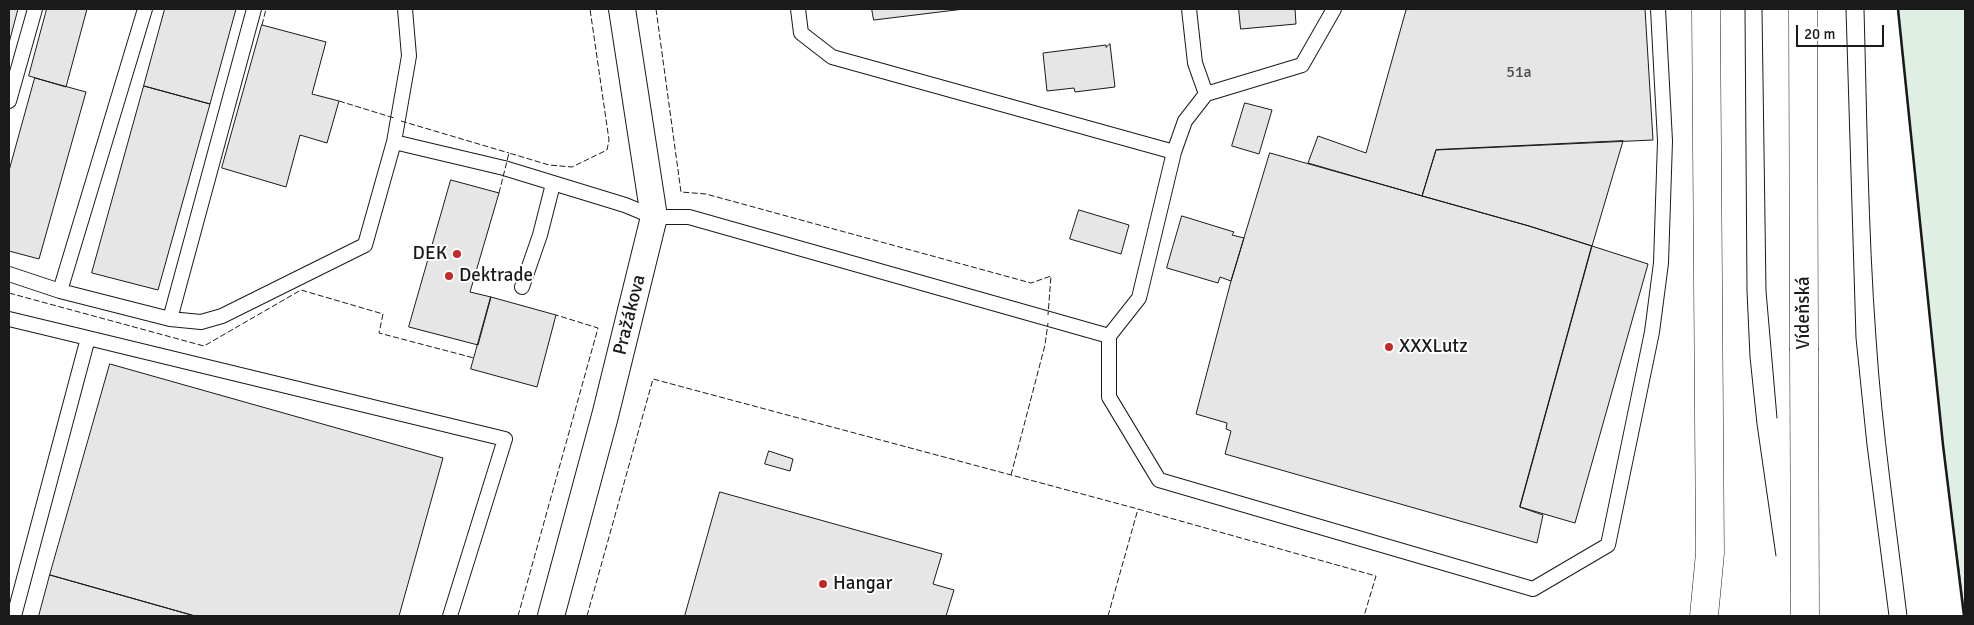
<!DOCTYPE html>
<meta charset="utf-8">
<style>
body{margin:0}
#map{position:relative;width:1974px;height:625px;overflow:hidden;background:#fff;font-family:Signika,sans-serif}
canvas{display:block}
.frame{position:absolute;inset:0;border:10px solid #1a1a1a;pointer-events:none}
.scale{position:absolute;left:1796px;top:25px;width:88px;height:22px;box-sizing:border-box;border:2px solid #1a1a1a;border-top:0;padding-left:6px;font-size:15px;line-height:18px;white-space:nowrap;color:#1a1a1a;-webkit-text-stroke:4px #fff;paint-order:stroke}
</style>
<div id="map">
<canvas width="1974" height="625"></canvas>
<div class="frame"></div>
<div class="scale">20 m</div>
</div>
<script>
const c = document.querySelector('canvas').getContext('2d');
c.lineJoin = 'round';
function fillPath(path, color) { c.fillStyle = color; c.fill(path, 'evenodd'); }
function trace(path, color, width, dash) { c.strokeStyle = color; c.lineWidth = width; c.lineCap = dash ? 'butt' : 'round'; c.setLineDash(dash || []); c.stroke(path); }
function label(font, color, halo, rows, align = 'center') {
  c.font = font + ' Signika,sans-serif'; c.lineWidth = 4; c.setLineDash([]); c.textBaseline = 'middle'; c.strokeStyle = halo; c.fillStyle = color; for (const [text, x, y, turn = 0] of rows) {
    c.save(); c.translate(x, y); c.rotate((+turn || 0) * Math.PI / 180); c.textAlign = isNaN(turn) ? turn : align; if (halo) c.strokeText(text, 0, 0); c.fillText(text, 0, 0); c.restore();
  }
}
const green = new Path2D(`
 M1898,9H1965V616L1943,445Z`);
const building = new Path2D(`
 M9,9H18L9,43Z
 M47,9H87L66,87L29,76Z
 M165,9H236L210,104L144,86Z
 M872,9H964L874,20Z
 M1239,9H1295L1296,24L1241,29Z
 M1429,9H1645L1653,140L1436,150L1422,196L1308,163L1318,136L1366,153L1406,10Z
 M262,25L326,42L312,94L339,101L327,143L300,135L286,187L222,168Z
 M1110,44L1115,87L1075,92L1074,88L1047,91L1043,53L1106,45V47Z
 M35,78L86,92L39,259L9,251V171Z
 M144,86L210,104L158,290L92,273Z
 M1245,103L1272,110L1259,154L1232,146Z
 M1623,141L1592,246L1529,226L1422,196L1436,150Z
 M1270,153L1529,226L1592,246L1520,507L1543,515L1537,543L1225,454L1231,431L1226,429L1227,423L1196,414L1231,281Z
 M451,180L499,193L470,292L491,297L478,345L409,327Z
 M1079,210L1129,225L1121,254L1070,239Z
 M1182,216L1234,232L1232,235L1244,238L1231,281L1220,277L1218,283L1167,268Z
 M1592,246L1648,264L1575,523L1520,507Z
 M491,297L556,315L537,387L471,369Z
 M110,364L443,458L399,616H195L50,575Z
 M769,451L793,459L790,471L765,464Z
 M720,492L942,554L933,584L954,590L946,616H685Z
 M50,575L195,616H39Z`);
const service = new Path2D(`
 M798,9L801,33L832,57L1174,152
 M1189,9L1195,63L1206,94
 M1334,9L1302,65L1206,94L1185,121L1174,152L1139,298L1109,336V397L1159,480L1533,589L1608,545L1652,332L1661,263L1665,141L1658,9
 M9,101L35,9
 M394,142L409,56L405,9
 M9,274L60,291L170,319L201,322L222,316L365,245L394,142L504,168L625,205L654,217H689L1109,336
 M522,287L540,235L553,184
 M60,291L145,9
 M9,319L88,338
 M170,319L254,9
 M14,616L88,338L505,439L450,616`);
const minor = new Path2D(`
 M551,616L605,416L654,217L622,9`);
const trunk = new Path2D(`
 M1803,9L1804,348
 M1704,616L1710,553L1706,9`);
const tram = new Path2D(`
 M1745,9L1747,291L1750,357L1757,424L1776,556
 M1762,9L1766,291L1777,418
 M1846,9L1856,338L1867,445L1889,616
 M1864,9C1867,118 1868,228 1876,338C1882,431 1896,524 1907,616`);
const trunkBridge = new Path2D(`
 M1804,348L1805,616`);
const fence = new Path2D(`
 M656,9L681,192L706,194L1031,283L1051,276L1048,315
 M262,25L266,9
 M339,101L394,118
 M401,121L509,153
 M499,193L509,153L549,165L572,167L607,150L609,140L590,9
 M9,293L204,346L301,290L383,314L379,333L474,358
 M1011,475L1045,345L1048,323
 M518,616L598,328L556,315
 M587,616L653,379L1138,509L1376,576L1364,616
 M1108,616L1138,509`);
const wall = new Path2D(`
 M1898,9L1943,445L1964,616`);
const markers = [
 [457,254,5,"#c62828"],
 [449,276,5,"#c62828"],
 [1389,347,5,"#c62828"],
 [823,584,5,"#c62828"]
];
const numberNames = [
 ["51a",1519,73]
];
const poiNames = [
 ["DEK",447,254,"right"],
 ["Dektrade",459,276],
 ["XXXLutz",1399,347],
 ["Hangar",833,584]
];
const streetNames = [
 ["Vídeňská",1804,313,-90],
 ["Pražákova",630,315,-76]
];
fillPath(green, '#e0efe3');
trace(green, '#6a6a6a', 1);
fillPath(building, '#e6e6e6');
trace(building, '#1a1a1a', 1);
trace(service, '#1a1a1a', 16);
trace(minor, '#1a1a1a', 28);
trace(trunk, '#1a1a1a', 29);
trace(service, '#fff', 14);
trace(minor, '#fff', 26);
trace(trunk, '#fff', 28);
trace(tram, '#1a1a1a', 1);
trace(trunkBridge, '#1a1a1a', 29, []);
trace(trunkBridge, '#fff', 28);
trace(fence, '#1a1a1a', 1, [6, 2.5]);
trace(wall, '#1a1a1a', 2.5);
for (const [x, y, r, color] of markers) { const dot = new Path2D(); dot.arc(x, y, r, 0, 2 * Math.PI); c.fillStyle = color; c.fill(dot); trace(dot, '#fff', 2); }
label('16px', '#4d4d4d', null, numberNames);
label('19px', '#1a1a1a', '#fff', poiNames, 'left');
label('19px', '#1a1a1a', '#fff', streetNames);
</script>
